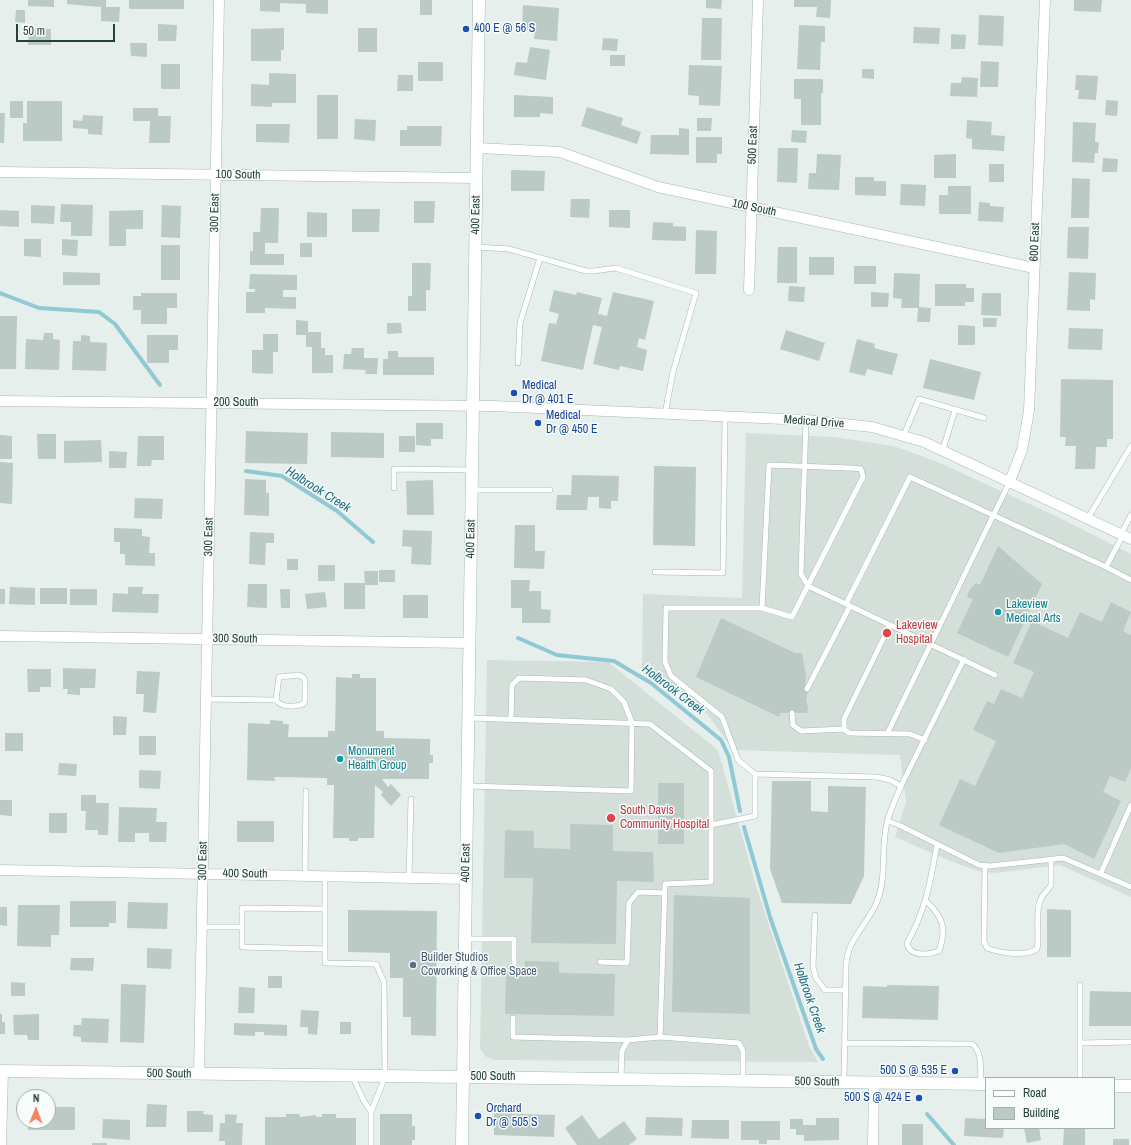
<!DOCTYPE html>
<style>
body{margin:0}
#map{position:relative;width:1131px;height:1145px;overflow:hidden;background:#e6efeb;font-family:"Archivo Narrow",sans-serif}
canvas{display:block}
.legend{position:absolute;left:985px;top:1077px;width:130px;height:52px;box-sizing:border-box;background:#f7fbf9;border:1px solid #a3b1ad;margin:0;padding:5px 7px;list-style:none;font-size:12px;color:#24423a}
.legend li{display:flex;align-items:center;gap:8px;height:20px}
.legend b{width:20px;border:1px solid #a3b1ad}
.north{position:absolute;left:16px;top:1089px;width:40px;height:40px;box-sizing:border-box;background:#f7fbf9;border:1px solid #a3b1ad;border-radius:50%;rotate:1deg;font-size:11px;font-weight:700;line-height:16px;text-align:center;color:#24423a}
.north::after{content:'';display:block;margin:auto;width:14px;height:18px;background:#f4845f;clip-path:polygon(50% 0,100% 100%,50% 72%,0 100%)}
.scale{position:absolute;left:16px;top:24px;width:99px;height:18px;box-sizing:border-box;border:2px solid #24423a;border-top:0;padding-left:5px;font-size:12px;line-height:14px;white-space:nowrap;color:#24423a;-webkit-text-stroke:3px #f7fbf9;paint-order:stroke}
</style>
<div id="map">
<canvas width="1131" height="1145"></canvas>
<ul class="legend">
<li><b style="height:5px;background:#fff"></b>Road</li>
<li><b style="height:11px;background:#bbcac4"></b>Building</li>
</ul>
<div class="north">N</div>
<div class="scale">50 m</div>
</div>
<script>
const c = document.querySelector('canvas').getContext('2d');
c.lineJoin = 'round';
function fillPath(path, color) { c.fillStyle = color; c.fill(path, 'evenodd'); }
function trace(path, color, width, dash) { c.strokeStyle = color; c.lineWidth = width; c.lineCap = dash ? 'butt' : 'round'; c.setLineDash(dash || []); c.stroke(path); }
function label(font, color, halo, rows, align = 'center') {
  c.font = font + ' "Archivo Narrow",sans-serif'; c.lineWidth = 3; c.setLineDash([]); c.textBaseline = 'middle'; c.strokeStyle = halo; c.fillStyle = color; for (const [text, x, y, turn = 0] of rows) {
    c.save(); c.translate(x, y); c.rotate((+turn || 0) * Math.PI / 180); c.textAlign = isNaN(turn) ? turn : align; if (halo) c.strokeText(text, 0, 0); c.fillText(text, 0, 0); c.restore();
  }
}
const built = new Path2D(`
 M746,433L834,437L894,446L940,463L1058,517L1131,554V897L1060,865L995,873L981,872L950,861L895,837L906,802L900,755L733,750L708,715L656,672L642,669L643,594L742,598Z
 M487,660L608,662L718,750L756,886L809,1046L818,1062L494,1060L485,1056L480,1048Z`);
const stream = new Path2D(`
 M0,293L39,308L99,312L115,324L160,385
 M246,471L282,476L337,511L373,542
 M518,638L557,655L614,661L651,683L721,740L729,757L740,811
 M744,827L770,917L816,1049L823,1059
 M927,1114L954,1145`);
const building = new Path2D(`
 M28,0H54V7L28,6Z
 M67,0H106V7H120L119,22L101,21V7L67,4Z
 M129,0H184V9H129Z
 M260,0H328V14L306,13V4L280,3V12L260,11Z
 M420,0H432V15H420Z
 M706,0H722L721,9L706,8Z
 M794,0H831L830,18L816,17L817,7H794Z
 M1074,0H1102L1101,12L1074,11Z
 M523,5L559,8L557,41L534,39L535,30H522Z
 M16,10H25V23L15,22Z
 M979,15L1004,16L1003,46L978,45Z
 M702,18H722L721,60H701Z
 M158,24L177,25L176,41H158Z
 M799,25L825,26V42H821L820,70L797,69Z
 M914,27L940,28L939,44L913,43Z
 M29,28L51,29V45H28Z
 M284,28V50H281V61H251V29Z
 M358,28H377V52H358Z
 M951,34L966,35L965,49H951Z
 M603,38L618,39L617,51L602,50Z
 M130,43H147V57L131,56Z
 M530,47L550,50L546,80L514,75L516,62L527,63Z
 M610,55H625V66H610Z
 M981,61L999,62L998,87H980Z
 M418,62H443V81H418Z
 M161,64H180V89H161Z
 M689,65L722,66L720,106L699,105V96L688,95Z
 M862,69H874V79L862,78Z
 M269,73L296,74V103H272V107L251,106V84L269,85Z
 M398,75H413V91H397Z
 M1076,75L1098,76L1096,100L1078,99L1079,90H1075Z
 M962,77L978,78L977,97L950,96L951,83H961Z
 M794,79H823V93H821V125H801V99H794Z
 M317,95H338V139H317Z
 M514,95L553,97V114L540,113V117H514Z
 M1106,100L1118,101L1117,116L1105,115Z
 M10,101H23V118H10Z
 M27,101H62V141H23V123H27Z
 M587,107L623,118L621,125L641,132L637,144L581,126Z
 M133,108H158V116H171L170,143H149L150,121H133Z
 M0,113H5L4,143H0Z
 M83,115L103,116L102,135L88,134V129L73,128V120L82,121Z
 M697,118H712L711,131H697Z
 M355,119L376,120L375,141L354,139Z
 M967,120L992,122L991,135L1005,136L1004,151L972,149V139L966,138Z
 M1073,122L1096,123L1095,142H1099L1098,153H1095L1094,163L1072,162Z
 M256,124H290L289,143L256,142Z
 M407,126H442L441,146H400V130H407Z
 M679,128L689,129V155L650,154L651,135H679Z
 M792,130L807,131L806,143L791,142Z
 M696,137H722V154H717V163H696Z
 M778,148H798L797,183L777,182Z
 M817,154L841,155L839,190L808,189L809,173H816Z
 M956,154V178H934V155Z
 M1103,158L1118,159L1117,172H1102Z
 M989,164H1004V182H989Z
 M511,170L545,171L544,191H511Z
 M855,177H874V181H886V196L855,195Z
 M1072,178L1090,179L1089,218H1071Z
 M901,184L926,185L925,206L900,205Z
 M948,186H971V214H939V195H948Z
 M571,199H590L589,218L570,217Z
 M414,201H435L434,223H414Z
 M979,202L990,203V206L1004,207L1003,222L978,221Z
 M61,204L93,205L92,236H71V222H60Z
 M31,205L55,206L54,224L31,223Z
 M162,205L181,206L180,238L161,237Z
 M261,208H279L278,243H265V254H284V265H250V251H253V232H260Z
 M352,209H380L379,232H352Z
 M0,210L19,211V227L0,226Z
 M143,210V229H126V246H109V211Z
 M609,210H630V228L609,227Z
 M307,212L327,213V237H307Z
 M653,222L673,223V226L686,227V241L652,240Z
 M1068,227H1089L1088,259L1067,258Z
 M696,230L717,231L716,274H695Z
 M24,239H41V257L24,256Z
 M62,239L78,240L77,256L62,255Z
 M300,243H312V257H300Z
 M161,245H180V280H161Z
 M778,247H797V283H777Z
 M809,257H834V275H809Z
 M412,263H431L430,290H426V311H408V296H412Z
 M854,266H876V284H854Z
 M63,272L100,273V285H63Z
 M1069,272L1096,273L1095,300L1090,299V311L1067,310Z
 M894,273L920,274L919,307L931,308L930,322H917L918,308H901L902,299L893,298Z
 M250,274L297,275V290H283V297H296V309L265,308V313H246V292H255V289H249Z
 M935,284H966V288H974V302H965V306H935Z
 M789,286L805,287L804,302L788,301Z
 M554,290L576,295L577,292L602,298L598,314L607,316L613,292L654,301L645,340L639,338L637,347L647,350L643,371L620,366L619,370L593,364L602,327L593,325L583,370L541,361L549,323L556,324L559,314L549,311Z
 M871,292L889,293L888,307H871Z
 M141,293H177V308H167V324H141V310H133V296H141Z
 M982,293H1001V316L981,315Z
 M0,316H17L16,369H0Z
 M983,318H997L996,327H983Z
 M296,320L308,321V332H321V348H325V355H333V373H312V347H306V335H296Z
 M387,323H401L402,333L387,334Z
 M958,325L975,326V345H958Z
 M1069,328L1103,329L1102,350L1068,349Z
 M786,330L825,343L819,361L780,349Z
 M44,333H53V339L60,340L59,370L25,369L26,339L43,340Z
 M263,334H278V352H273V374L252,373V350H263Z
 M81,335L90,336V342L107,343L106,371L72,370L73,341H81Z
 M147,335H178V350H169V363H147Z
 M857,339L875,344L874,348L898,354L892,375L867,369L865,376L849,372Z
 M352,348H364V358H378L377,374H365L366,370L343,369L344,354H351Z
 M388,351H398V357H434V375H383V359H388Z
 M930,359L981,372L974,400L923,388Z
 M1061,379L1113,380V439H1107V447H1096L1095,469H1075L1076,446H1065L1066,437H1060Z
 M416,423H443V439H431V446L416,445Z
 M246,431L308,433L307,464L245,463Z
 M331,432L384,433V458L331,457Z
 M37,434H56V459H38Z
 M0,435L12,436V459H0Z
 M138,436H164V460H152L151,466H137Z
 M399,436H415V452H399Z
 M101,440L102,462L64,463V441Z
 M109,451L127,452L126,468H109Z
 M0,462L13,463L12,504L0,503Z
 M654,466L696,467L695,546L653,545Z
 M572,475L619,476L618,501H611V509L599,508V497H588L587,510H556L557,495H571Z
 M245,479L266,480V493H269V516L244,515Z
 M433,480L434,515H407L406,481Z
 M135,498L163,499L162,519L134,518Z
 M515,525H535V551H545L544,569L514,568Z
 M114,528L142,529V536L150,537L149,553H155V566L125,565V554H120V542H114Z
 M403,530L432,531L431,565L411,564L412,547L402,546Z
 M250,532L274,533V543H266L265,565L249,564Z
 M998,546L1042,584L1008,657L957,633L973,599L967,597L970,589L976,583L980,585Z
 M287,559H298V570H287Z
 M318,565H335V581H318Z
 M379,570H395V582H379Z
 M364,571H378V585H365V609H344V583H365Z
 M511,580H530L529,591H541V609L551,610L550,623H522V608H511Z
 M248,584H267V608L247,607Z
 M10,587L35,588V605L9,604Z
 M128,587H143L142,594H159L158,613L112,612L113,593L128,594Z
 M40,588H67V604H40Z
 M0,589H5V604H0Z
 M70,589H97V605H70Z
 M280,589H290V608H281Z
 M325,592L327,607L307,609L305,594Z
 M403,595H428V618H403Z
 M1111,602L1131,612L1123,631L1131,635V768L1125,782L1110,776L1103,792L1121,801L1094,859L1064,844L999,853L939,825L960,779L975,786L996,741L973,730L987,701L994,704L1001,689L1022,698L1034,672L1013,663L1032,621L1068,638L1080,612L1102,622Z
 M721,618L795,653H802L806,677L805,685L808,692L806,699L808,707L807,713H780L779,717L696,677Z
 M63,668L96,669L95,688H80V695L67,694L68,689H63Z
 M27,669H51V687H40V692H28Z
 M137,671L160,672L156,713L143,712L144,694H136Z
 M352,674H360V678H376V731H384V738L430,739V755H433V763H429V779H382L388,787L391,784L401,795L391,806L381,795L383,792L375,785L374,838H358V841H349V838H333L334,785H327V778L274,777L275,781L247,780L248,723L270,724V720L283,721V724H289L288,737H328V731H335L336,677L352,678Z
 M113,716L127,717L126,735H113Z
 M5,733H23V751H5Z
 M139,736H156V755H139Z
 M59,763L77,764L76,776L58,775Z
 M139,770L161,771L160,789L139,788Z
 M772,781H811V811L828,812V786L866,787L864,876L851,904L782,903L770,869Z
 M658,783H684V844H658Z
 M81,795H96V803H109L108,835H98V830H85L86,811H81Z
 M0,800H12V816L0,815Z
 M119,807L157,808L156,822H167L166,842H149V833H135V842H118Z
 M49,813H67V833H49Z
 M237,821H274V842H237Z
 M570,824L613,825V851L653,852L654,882L617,881L616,944L531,943L533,878H504L505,830L534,831V848L570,849Z
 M674,895L750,898V1014L672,1012Z
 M70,901H116V923H109V927H70Z
 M128,902L168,903L167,929L127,928Z
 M18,905H60L59,935H51V947L17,946Z
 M0,907H7V926L0,925Z
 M1047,909L1071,910V957H1047Z
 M348,910L437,911L436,1036L411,1035V1017H403V978H390V953L348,952Z
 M147,948L172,949L171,969L147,968Z
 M71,958H94L93,971L70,970Z
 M525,961L559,962V973L615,974L614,1016L505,1014L506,971H524Z
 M268,976H282V988H268Z
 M11,982L25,983V996H11Z
 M121,984L146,985L144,1043L120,1042Z
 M887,985L939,986L938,1020L862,1018L863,986L887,987Z
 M239,987L255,988L254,1013H238Z
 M1090,991L1131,992V1026H1089Z
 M301,1010L319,1011L317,1035L308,1034V1027H300Z
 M0,1014H2V1022H5V1034H0Z
 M39,1014V1040H28L27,1035H14L13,1015Z
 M82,1018L109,1019L108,1043L81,1042V1037L73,1036L74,1025H81Z
 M340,1022H351V1034H340Z
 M234,1023L287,1025V1036L264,1035V1032H255V1036L234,1035Z
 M147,1104L167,1105L166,1127H146Z
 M48,1107H75V1130H28V1121H48Z
 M187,1111H204L203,1114L213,1115V1132H187Z
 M494,1113L555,1115L554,1137L494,1135Z
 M225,1114L237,1115L236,1123H243L242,1145H225V1141H219L220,1123H225Z
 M286,1114H299L300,1117L316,1115V1117H322V1114H336V1118H356V1145H265V1117H286Z
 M380,1114H412V1126H415V1140H412V1145H380Z
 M582,1115L599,1139L624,1121L637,1139L629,1145H577L565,1128Z
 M646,1117L683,1118L682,1136L645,1135Z
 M816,1118H839V1140L804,1141V1135H796V1129H790V1119H803V1125H816Z
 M965,1118L986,1119V1128H1004L1003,1138L964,1136Z
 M103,1119L130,1120V1140L102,1138Z
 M692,1120H729V1139L691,1138Z
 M741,1121H780V1140H767V1144H759V1140H741Z
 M902,1124H923V1145H902Z
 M1024,1128H1039L1041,1140L1027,1143Z
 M1064,1128H1085V1145H1063Z
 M1113,1139H1129V1145H1113Z
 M92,1143H107V1145H92Z`);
const service = new Path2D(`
 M476,247L509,249L586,271H593L616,268L696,293L673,372L665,414
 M518,363L520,323L540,258
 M806,420L801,574L808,586L846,604
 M904,435L919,399L984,418
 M943,449L955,410
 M769,465L850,468L861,469L863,477L792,617L762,608Z
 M394,488V469L472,470
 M473,490H550
 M1088,518L1131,446
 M1121,534L1131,515
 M1123,535L1106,567L1131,580
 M655,572L723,573L725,417
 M890,625L844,719V729L849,733L910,734L925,740
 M995,675L846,604L910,477L1106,567
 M807,689L850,606
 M206,699L276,700L279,677L299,675L303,677L305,681V701L303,704C296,707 281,708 276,700
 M792,713L793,725L801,731L844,729
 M469,718L650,724L711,771V882L665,884L660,1037L739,1043L743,1051V1080
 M887,734L1010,481
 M755,774L738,760L722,717L671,676L665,662L666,608H762
 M468,786L631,791L632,723L624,702L611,689L586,680L519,678L512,685L511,720
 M888,821L901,826L979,865L990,866L1063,858L1131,887
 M711,825L755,816V774L877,777L890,780L901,786
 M985,866L984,941L987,948C1000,953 1024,957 1037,949C1040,935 1035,914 1040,901C1042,894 1048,891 1051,885V859
 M1101,873L1131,805
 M305,876L306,791
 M325,876V963L376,964L384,982L385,1077L371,1112V1145
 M409,878L411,799
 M926,901C943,917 947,928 939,951C929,955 909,957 907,943C925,912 931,880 937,844
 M815,915L813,967L816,978L825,990H846
 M202,927H242V947L325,949
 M242,927V908L325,909
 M466,939H514V968
 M600,962L627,963L629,903L638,892L665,893
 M513,1018V1037L628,1040
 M845,1043L972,1044C983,1051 980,1072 981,1084
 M1080,1043V985
 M352,1076L364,1101L371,1112
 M1080,1078V1043L1131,1042
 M621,1079L622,1051L628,1040L660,1037
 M844,1081L846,966C847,940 866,926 876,904C886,881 882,858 885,835C886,818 895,801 901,786L964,659`);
const minor = new Path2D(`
 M477,148L560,152L658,187L1034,268
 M0,172L477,178
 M749,290L758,0
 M0,401L493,406L806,420L872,427L924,442L1131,539
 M1010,481L1022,450L1029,411L1045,0
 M0,636L469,643
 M0,870L466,879
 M199,1074L219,0
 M1,1145L3,1071
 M873,1145L874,1083`);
const tertiary = new Path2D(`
 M463,1077L986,1084
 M1114,1086H1131`);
const secondary = new Path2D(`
 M0,1071L463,1077
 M462,1145L479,0`);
const markers = [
 [466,29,4,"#1a4fb4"],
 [514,393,4,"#1a4fb4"],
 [538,423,4,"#1a4fb4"],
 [998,612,4,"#0f9aa8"],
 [887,633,5,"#e0444e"],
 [340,759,4,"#0f9aa8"],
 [611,818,5,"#e0444e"],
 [413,965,4,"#5c6f8a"],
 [955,1071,4,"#1a4fb4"],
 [919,1098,4,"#1a4fb4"],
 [478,1116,4,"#1a4fb4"]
];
const transitNames = [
 ["400 E @ 56 S",474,29],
 ["Medical",522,386],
 ["Dr @ 401 E",522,400],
 ["Medical",546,416],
 ["Dr @ 450 E",546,430],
 ["500 S @ 535 E",947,1071,"right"],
 ["500 S @ 424 E",911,1098,"right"],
 ["Orchard",486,1109],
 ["Dr @ 505 S",486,1123]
];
const streetNames = [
 ["500 East",753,145,-88],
 ["100 South",238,175,1],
 ["100 South",754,208,12],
 ["300 East",215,213,-89],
 ["400 East",476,215,-89],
 ["600 East",1035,242,-88],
 ["200 South",236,403],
 ["Medical Drive",814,422,4],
 ["300 East",209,537,-89],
 ["400 East",471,539,-89],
 ["300 South",235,639,1],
 ["300 East",203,861,-89],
 ["400 East",466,863,-89],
 ["400 South",245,874,1],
 ["500 South",169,1074,1],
 ["500 South",493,1077],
 ["500 South",817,1082,1]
];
const cultureNames = [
 ["Lakeview",1006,605],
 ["Medical Arts",1006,619],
 ["Monument",348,752],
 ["Health Group",348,766]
];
const healthNames = [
 ["Lakeview",896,626],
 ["Hospital",896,640],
 ["South Davis",620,811],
 ["Community Hospital",620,825]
];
const serviceNames = [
 ["Builder Studios",421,958],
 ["Coworking & Office Space",421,972]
];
const waterNames = [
 ["Holbrook Creek",318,490,32],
 ["Holbrook Creek",673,690,37],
 ["Holbrook Creek",809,998,71]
];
fillPath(built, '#d4dfda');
trace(stream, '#8ec9d4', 4);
fillPath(building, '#bbcac4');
trace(service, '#a8b8b2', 6);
trace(minor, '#a8b8b2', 11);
trace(tertiary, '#a8b8b2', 13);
trace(secondary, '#a4bbb3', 13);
trace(service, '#fff', 5);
trace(minor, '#fff', 10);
trace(tertiary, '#fff', 12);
trace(secondary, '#fff', 12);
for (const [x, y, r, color] of markers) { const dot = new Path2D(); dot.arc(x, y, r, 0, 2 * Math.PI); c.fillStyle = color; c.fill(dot); trace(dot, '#f7fbf9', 1.5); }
label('12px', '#164399', '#f7fbf9', transitNames, 'left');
label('12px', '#24423a', '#f7fbf9', streetNames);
label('12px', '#0d838f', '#f7fbf9', cultureNames, 'left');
label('12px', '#be3a42', '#f7fbf9', healthNames, 'left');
label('12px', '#4e5e75', '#f7fbf9', serviceNames, 'left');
label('italic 13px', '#1c6f80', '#f7fbf9', waterNames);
</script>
